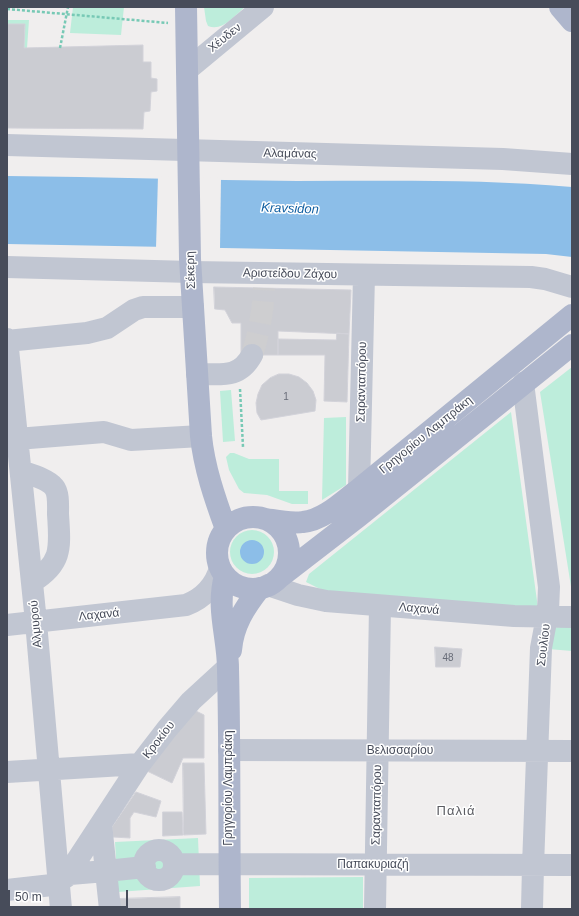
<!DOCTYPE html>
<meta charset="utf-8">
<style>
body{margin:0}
#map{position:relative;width:579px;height:916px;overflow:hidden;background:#f0eeee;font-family:Arial,sans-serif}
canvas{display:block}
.frame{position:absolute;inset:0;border:8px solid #474c5a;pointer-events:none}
.scale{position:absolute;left:8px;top:890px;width:120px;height:18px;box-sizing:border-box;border:2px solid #474c5a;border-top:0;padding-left:5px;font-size:12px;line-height:14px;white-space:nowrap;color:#474c5a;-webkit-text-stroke:3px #fff;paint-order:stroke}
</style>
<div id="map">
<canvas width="579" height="916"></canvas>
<div class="frame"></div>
<div class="scale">50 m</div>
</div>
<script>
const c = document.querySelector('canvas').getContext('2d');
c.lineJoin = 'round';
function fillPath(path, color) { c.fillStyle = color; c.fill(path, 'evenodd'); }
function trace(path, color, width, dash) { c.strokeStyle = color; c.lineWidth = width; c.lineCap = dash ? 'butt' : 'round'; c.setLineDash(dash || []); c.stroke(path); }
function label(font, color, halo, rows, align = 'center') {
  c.font = font + ' Arial,sans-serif'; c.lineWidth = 3; c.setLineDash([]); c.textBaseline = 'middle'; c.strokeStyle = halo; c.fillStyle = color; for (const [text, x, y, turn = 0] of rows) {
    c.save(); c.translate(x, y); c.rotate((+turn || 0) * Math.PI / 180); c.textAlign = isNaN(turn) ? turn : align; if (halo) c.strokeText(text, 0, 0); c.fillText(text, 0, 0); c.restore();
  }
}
const green = new Path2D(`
 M73,7H124L121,35L70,33Z
 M204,7H245C234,16 222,32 208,26L206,21Z
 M7,20H29L27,48H24L25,24H7Z
 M572,367V593L540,392Z
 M231,390L235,441L223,442L220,391Z
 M511,412L538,608L332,593L318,588L306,582L309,574Z
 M346,417V485L322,500L324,418Z
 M230,453H234L249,459H279V491H308V504H292L267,495L244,493L239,489L229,470L226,457Z
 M230 552a22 22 0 1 1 44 0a22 22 0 1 1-44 0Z
 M572,626V651L548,649L550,628Z
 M198,838L200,886L118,892L115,842Z
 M363,877V909H249V878Z`);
const water = new Path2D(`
 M7,176C104,177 200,180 297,181C389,181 481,179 572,187V257L546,254L7,244Z
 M240 552a12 12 0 1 1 24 0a12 12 0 1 1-24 0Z`);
const pier = new Path2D(`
 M158,176L221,178L220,249L156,248Z`);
const building = new Path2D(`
 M7,24H25L24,48L143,45V62H151V78L157,79V91L151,92L150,111L144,112L143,129L7,128Z
 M214,287L351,290L349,334L278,331V355H241V323H232L225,310L215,309Z
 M337,333L349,334L347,402L324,401L325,355H278V339L336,340Z
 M279,374H289L299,377L307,383L313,391L316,400L315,411L261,420L257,413L256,403L258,394L262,385L270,378Z
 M435,647L462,649L460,667H436Z
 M188,707L204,715V758H183L172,783L147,771Z
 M183,763H204L206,834L184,835Z
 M136,792L161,801L156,817L134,812L130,818V838L113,837L112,827Z
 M163,812H182L183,835L163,836Z
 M180,897V909H118L117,899Z`);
const minorTunnel = new Path2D(`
 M252,355C259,333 263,311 264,288`);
const path = new Path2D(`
 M7,9L168,23
 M60,48L68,7
 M240,389L243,447`);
const minor = new Path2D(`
 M187,70L263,7
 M7,145L503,159L572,164
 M7,267L191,272L531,277L545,279L572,287
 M7,339L36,622L61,909
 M7,341L87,333L107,328L134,310L143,307H193
 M197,374C221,374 239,379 252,355
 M523,383L549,587L548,611L541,648L533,866L532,909
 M17,439L104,432L131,440L201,436
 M21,471C29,474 48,479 54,487C59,493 58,506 58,514C60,547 63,563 32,582
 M359,489L364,275
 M268,585L298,595L326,601L514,616L572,617
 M7,625L186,605C204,598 215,586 220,568
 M229,750L572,751
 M7,772L140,764
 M101,824L110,909
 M144 865a15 15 0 1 1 30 0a15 15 0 1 1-30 0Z
 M174,864L572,865
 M70,874L106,871L145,867
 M7,890L52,885L66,877L140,764L167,729L191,701L228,667
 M375,909L380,606`);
const major = new Path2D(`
 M186,7L190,259L201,436C204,467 215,499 226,529
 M560,7L572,21
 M217 553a36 36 0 1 1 72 0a36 36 0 1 1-72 0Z
 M266,519C278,521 291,524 303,522C324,520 343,501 359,489L572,315
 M225,576C216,609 228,637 228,669C230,749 229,829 230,909
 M280,577L359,516L572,345
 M231,650C233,625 245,607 260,588`);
const numberNames = [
 ["1",286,397],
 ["48",448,658]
];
const streetNames = [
 ["Χέυδεν",225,38,-39],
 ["Αλαμάνας",290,154,1],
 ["Σέκερη",191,270,-92],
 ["Αριστείδου Ζάχου",290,274,1],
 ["Σαρανταπόρου",362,382,-89],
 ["Γρηγορίου Λαμπράκη",426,435,-39],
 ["Λαχανά",419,609,5],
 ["Λαχανά",99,615,-6],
 ["Αλμυρού",36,624,-95],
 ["Σουλίου",544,645,-83],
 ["Κροκίου",159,740,-52],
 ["Βελισσαρίου",400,751],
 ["Γρηγορίου Λαμπράκη",229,788,-90],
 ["Σαρανταπόρου",377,805,-89],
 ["Παπακυριαζή",373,865]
];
const waterNames = [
 ["Kravsidon",290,209,2]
];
const neighbourhoodNames = [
 ["Παλιά",456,811]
];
fillPath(green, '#bdeddb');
fillPath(water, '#8cbee8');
fillPath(pier, '#f0eeee');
fillPath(building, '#cbccd2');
trace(building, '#d2d2d9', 1);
trace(minorTunnel, '#ceced0', 22, [22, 11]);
trace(path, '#77c9b5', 2.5, [3, 2]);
trace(minor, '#c1c6d2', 22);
trace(major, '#aeb6cc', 22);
label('10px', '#686c78', null, numberNames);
label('12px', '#474c5a', '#fff', streetNames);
label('italic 13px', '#1260a2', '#fff', waterNames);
c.letterSpacing = '1px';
label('13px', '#5b5c62', '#fff', neighbourhoodNames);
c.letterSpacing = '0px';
</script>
